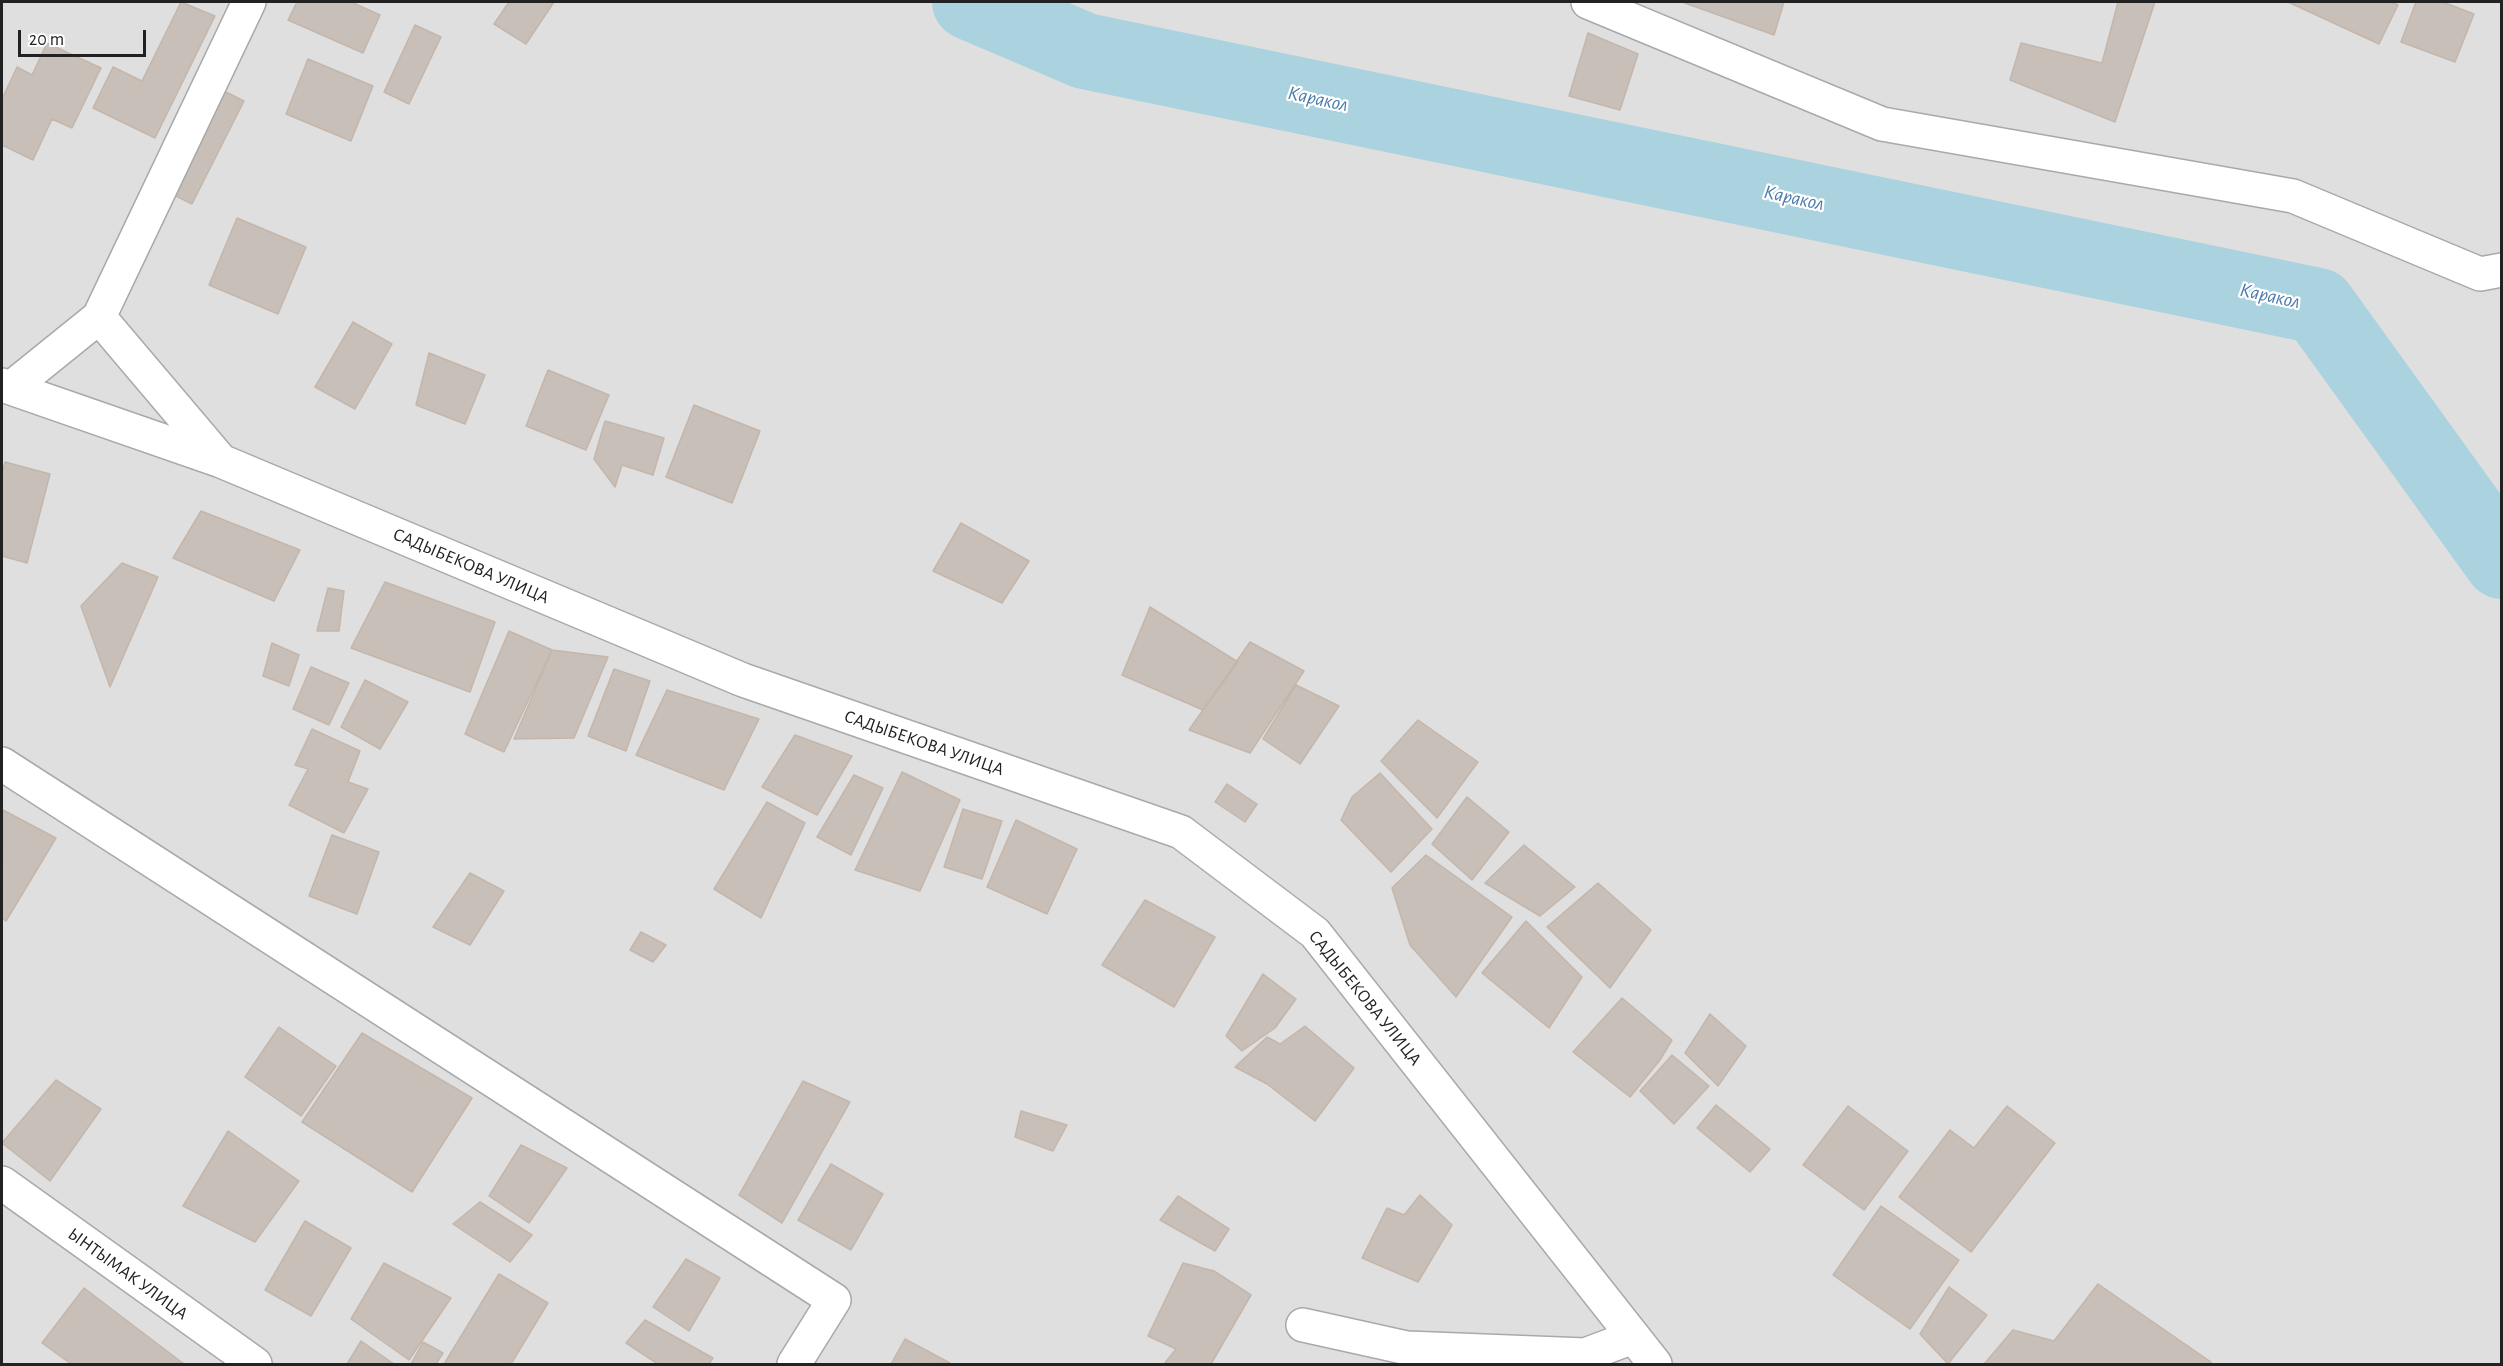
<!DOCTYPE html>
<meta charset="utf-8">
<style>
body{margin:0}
#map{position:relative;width:2503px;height:1366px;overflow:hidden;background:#f2efe9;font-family:"Alegreya Sans",sans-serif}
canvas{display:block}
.frame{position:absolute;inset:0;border:3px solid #222;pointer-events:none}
.scale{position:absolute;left:18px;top:30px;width:128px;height:27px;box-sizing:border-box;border:3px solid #222;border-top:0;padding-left:8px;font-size:18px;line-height:21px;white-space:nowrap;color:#222;-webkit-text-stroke:4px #fff;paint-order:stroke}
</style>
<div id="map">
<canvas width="2503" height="1366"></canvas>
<div class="frame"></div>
<div class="scale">20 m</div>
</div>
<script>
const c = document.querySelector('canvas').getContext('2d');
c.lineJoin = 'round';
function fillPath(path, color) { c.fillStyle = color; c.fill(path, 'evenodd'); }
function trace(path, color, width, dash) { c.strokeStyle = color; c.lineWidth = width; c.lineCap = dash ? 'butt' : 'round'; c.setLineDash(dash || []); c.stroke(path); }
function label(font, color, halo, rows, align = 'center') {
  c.font = font + ' "Alegreya Sans",sans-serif'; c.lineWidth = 4.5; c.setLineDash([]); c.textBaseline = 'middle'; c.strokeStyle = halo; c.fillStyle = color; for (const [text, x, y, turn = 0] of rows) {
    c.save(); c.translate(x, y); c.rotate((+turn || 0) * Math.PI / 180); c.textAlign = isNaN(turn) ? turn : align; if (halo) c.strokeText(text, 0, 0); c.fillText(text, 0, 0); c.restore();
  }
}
const residential = new Path2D(`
 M2,2H2501V1364H2Z`);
const river = new Path2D(`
 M970,2L1085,51L2318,306L2502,561`);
const building = new Path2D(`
 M181,2L215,16L155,138L93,108L113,67L142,81Z
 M297,2H351L380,15L363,53L288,20Z
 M509,2H554L526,44L494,24Z
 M1682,2H1784L1774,35Z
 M2118,2H2155L2115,122L2010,80L2021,43L2102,63Z
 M2288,2H2391L2398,5L2379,44Z
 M2416,2H2443L2474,14L2455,62L2401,42Z
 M415,25L441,37L409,104L384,92Z
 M1588,33L1638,54L1620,110L1569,96Z
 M47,43L101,68L72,128L52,119L33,160L2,145V99L17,67L32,75Z
 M308,59L373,86L351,141L286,114Z
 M216,87L244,101L192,204L164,190Z
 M237,218L306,247L278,314L209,285Z
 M353,322L392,344L355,409L315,387Z
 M429,353L485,375L465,424L416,405Z
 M548,370L609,395L586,450L526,426Z
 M694,405L760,431L732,503L666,477Z
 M605,421L664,438L653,475L622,465L615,487L594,459Z
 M5,462L50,474L27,563L2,556V474Z
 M201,511L300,550L274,601L173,558Z
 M961,523L1029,561L1002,603L933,571Z
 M122,563L158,577L110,687L81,606Z
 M385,582L495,622L470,692L351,648Z
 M328,588L344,591L339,631H317Z
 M1150,607L1238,662L1203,710L1122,675Z
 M509,631L552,650L504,752L465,734Z
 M1250,642L1304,671L1250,753L1189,730Z
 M272,643L299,655L289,686L263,676Z
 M552,650L608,657L574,738L514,739Z
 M311,667L349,683L329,725L293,709Z
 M614,669L650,681L626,751L588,736Z
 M365,680L408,702L380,749L341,727Z
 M1296,685L1339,706L1300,764L1263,739Z
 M667,690L759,719L724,790L636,755Z
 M1418,720L1478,762L1437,818L1381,761Z
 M312,729L360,751L348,782L368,789L344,833L289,805L308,769L295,765Z
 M795,735L852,756L817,815L762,787Z
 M902,772L960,800L920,891L855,870Z
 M1380,773L1432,829L1391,872L1341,820L1352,797Z
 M854,775L883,788L851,855L817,837Z
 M1227,784L1257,804L1245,822L1215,802Z
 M1467,797L1509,832L1472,880L1432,844Z
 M767,802L805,823L761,918L714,889Z
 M963,809L1002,821L982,879L944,867Z
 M3,810L56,838L6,921L2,918Z
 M1016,820L1077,849L1047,914L987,887Z
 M332,835L379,852L357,914L309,896Z
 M1524,845L1575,887L1540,916L1485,883Z
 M1426,855L1512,917L1456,997L1410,945L1392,888Z
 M470,873L504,891L470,945L433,927Z
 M1598,883L1651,930L1610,988L1547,927Z
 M1145,900L1215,937L1174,1007L1102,965Z
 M1526,921L1582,977L1549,1028L1482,973Z
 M641,932L666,945L653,962L630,950Z
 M1263,974L1296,999L1275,1028L1242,1051L1226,1036Z
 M1622,998L1672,1040L1660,1060L1630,1097L1573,1052Z
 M1710,1014L1746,1046L1718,1086L1685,1053Z
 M1305,1026L1354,1068L1315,1121L1267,1084L1235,1067L1267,1037L1280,1044Z
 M279,1027L336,1066L301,1116L245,1077Z
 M362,1033L472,1098L412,1192L302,1122Z
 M1672,1055L1709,1086L1674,1124L1640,1091Z
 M56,1080L101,1109L50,1181L2,1143Z
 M803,1081L850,1102L782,1223L739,1195Z
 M1716,1105L1770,1149L1750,1172L1697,1128Z
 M1848,1106L1908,1151L1864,1210L1803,1165Z
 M2007,1106L2055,1143L1971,1252L1899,1197L1950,1130L1974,1148Z
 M1021,1111L1067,1125L1053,1151L1015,1137Z
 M228,1131L299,1181L255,1242L183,1206Z
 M521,1145L567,1168L529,1223L489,1196Z
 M831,1164L883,1194L851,1250L798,1220Z
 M1420,1195L1452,1225L1418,1282L1362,1258L1387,1208L1404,1215Z
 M1178,1196L1229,1229L1215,1251L1160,1220Z
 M480,1202L532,1235L510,1262L453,1224Z
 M1881,1206L1959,1260L1910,1329L1833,1275Z
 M305,1221L351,1248L311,1316L265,1290Z
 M686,1259L720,1278L689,1331L653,1307Z
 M384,1263L451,1298L409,1360L351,1319Z
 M1183,1263L1214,1271L1251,1295L1211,1364H1164L1176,1349L1148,1336Z
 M499,1274L548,1303L511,1364H444Z
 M2098,1284L2211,1362L2209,1364H1984L2013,1330L2054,1341Z
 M1949,1287L1987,1315L1948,1364L1920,1334Z
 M84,1288L184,1364H71L42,1343Z
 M645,1320L713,1358L709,1364H658L626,1343Z
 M905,1339L950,1363L891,1364Z
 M361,1341L394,1364H347Z
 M423,1342L443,1353L436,1364H411Z`);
const minor = new Path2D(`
 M1588,2L1882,124L2293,196L2480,274L2502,270
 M2,385L221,461L743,680L1181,832L1315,933L1655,1364
 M11,388L99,317
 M221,461L99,317L249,2
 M2,764L834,1300L794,1364
 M2,1183L255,1364
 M1303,1325L1407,1348L1585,1355L1633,1337`);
const streetNames = [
 ["САДЫБЕКОВА УЛИЦА",471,566,23],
 ["САДЫБЕКОВА УЛИЦА",924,743,19],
 ["САДЫБЕКОВА УЛИЦА",1365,998,51],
 ["ЫНТЫМАК УЛИЦА",128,1274,36]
];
const waterNames = [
 ["Каракол",1318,99,12],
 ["Каракол",1794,198,12],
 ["Каракол",2270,296,12]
];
fillPath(residential, '#e0dfdf');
trace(river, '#aad3df', 76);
fillPath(building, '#c7bfb8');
trace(building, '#c4b6ab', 1.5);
trace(minor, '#a9a9a9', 36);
trace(minor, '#fff', 33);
label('18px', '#222', '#fff', streetNames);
label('italic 20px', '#4a7aab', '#fff', waterNames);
</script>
